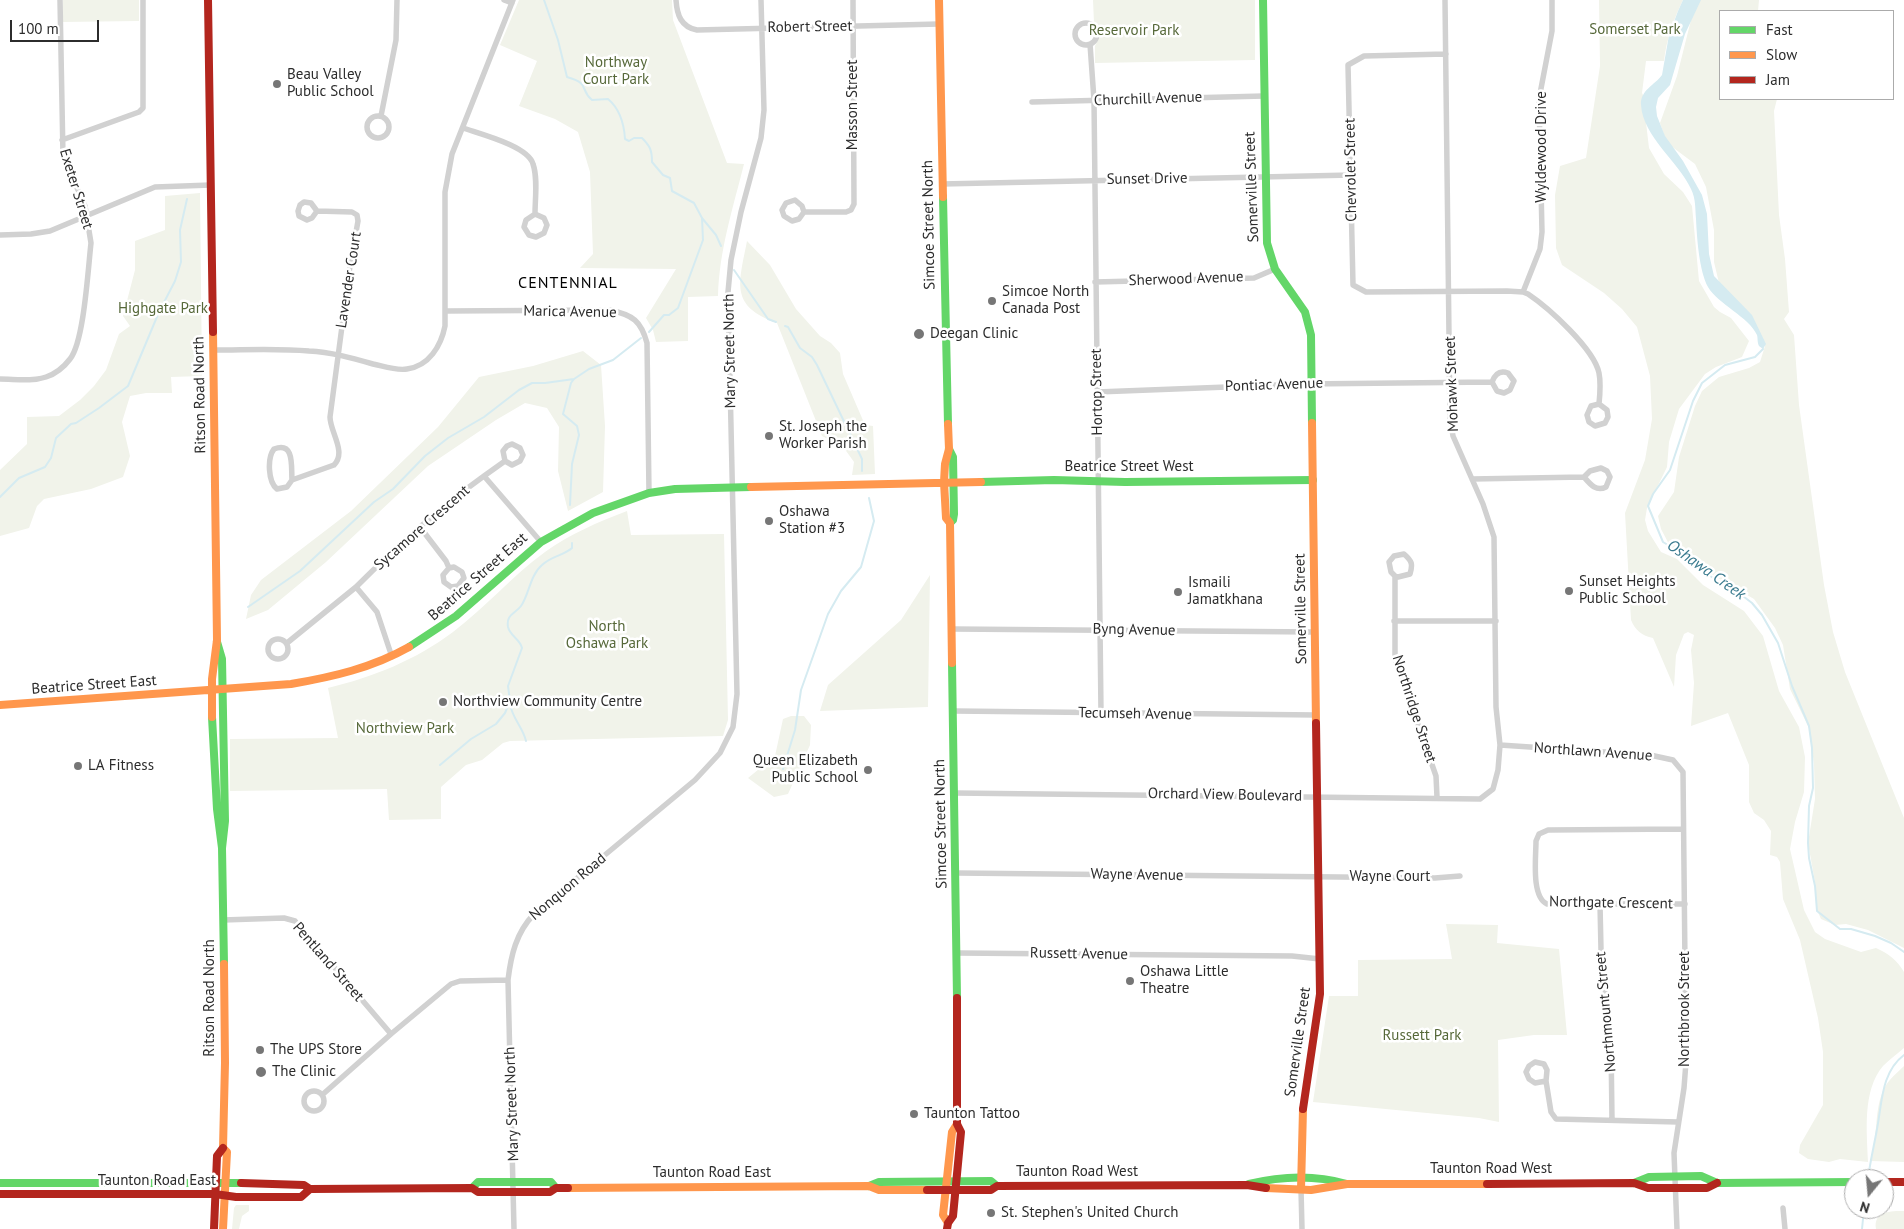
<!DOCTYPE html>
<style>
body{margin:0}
#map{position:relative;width:1904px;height:1229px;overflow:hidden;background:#fff;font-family:"PT Sans",sans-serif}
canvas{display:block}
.legend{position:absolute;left:1719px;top:10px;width:175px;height:90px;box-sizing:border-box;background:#fff;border:1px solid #ababab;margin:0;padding:6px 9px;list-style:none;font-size:15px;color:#2c2c2c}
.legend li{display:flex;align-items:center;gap:10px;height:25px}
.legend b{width:25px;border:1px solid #ababab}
.north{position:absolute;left:1844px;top:1169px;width:50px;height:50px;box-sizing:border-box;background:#fff;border:1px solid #ababab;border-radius:50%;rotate:197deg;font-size:14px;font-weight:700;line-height:20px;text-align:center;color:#2c2c2c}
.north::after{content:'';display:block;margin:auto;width:18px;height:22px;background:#767676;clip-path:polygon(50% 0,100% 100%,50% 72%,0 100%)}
.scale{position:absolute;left:10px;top:20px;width:89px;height:22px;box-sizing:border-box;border:2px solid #2c2c2c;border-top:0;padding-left:6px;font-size:15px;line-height:18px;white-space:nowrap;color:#2c2c2c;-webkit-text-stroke:4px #fff;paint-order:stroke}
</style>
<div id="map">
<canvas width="1904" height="1229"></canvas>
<ul class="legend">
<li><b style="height:6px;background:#63d668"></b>Fast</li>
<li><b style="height:6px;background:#ff974d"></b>Slow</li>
<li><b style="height:6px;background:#b3261e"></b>Jam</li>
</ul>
<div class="north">N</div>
<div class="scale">100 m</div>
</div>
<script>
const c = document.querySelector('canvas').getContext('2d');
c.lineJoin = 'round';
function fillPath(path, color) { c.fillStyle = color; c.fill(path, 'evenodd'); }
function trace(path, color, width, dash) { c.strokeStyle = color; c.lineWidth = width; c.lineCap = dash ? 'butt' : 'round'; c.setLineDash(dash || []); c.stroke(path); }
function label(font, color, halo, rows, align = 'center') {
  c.font = font + ' "PT Sans",sans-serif'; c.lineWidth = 5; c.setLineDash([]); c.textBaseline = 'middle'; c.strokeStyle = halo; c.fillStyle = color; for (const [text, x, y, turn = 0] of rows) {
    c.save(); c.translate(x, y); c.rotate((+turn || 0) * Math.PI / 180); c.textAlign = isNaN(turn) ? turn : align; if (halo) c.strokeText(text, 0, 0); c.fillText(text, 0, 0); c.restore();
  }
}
const green = new Path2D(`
 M63,0H139V21L63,22Z
 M519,0H672L673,20L727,163L744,164C733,208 719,251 718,296L688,297V341L656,342L653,330L646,318L676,269L580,268L593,254L590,172L578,132L555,119L519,106L537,61L500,45Z
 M1093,0H1255V60L1095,63V46L1098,40L1100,32L1094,23Z
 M1599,0H1683C1674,18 1666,41 1664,61H1646L1642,93L1646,101L1645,114L1649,148L1664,174L1683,192L1692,206L1699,281L1714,307L1720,312L1731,318L1749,341L1742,357L1716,367L1705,374L1679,409L1669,442L1667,467L1647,508L1645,520L1648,531L1661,552L1677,559L1703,585L1744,611L1763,636L1779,691L1799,727L1805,757L1804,792L1795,822L1790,849L1804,910L1815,932L1825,939L1861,952L1876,948C1889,954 1897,960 1904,972V1048C1897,1054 1889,1060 1883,1066C1862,1091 1867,1132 1868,1162L1840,1159L1829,1162L1808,1159L1799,1153L1800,1145L1823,1105V1052L1818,1018L1800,940L1783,899L1780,862L1777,857L1770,855L1771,831L1764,820L1754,813L1749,802V765L1728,713L1691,726L1694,683L1691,650L1694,635L1688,632L1684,634L1676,655L1674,687L1653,638C1642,636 1635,630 1631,620L1625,513L1645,460L1652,419L1650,376L1637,327L1622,309L1604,293L1562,265L1556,248L1555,195L1560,166L1586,158L1600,66Z
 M1696,0H1759L1758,11H1720V99H1777L1774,111L1779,215L1785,259L1789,312L1784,319L1794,335L1799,405L1824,585L1833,632L1845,672L1904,818V948L1868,930L1846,924L1835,925L1821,919L1817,910L1815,882L1808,843L1815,799L1814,764L1809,728L1790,689L1783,645L1775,628L1754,599L1701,568L1683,552L1671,548L1661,529L1658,516L1674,492L1679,457L1695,406L1702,391L1719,377L1749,368L1760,362L1765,346L1753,323L1719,283L1714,262V230L1706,187L1695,164L1667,143L1660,123L1677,76Z
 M200,193L202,376L171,377L172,393H146L130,396L122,422L130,456L123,477L91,489L44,499L37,506L29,528L0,536V470L27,444V417L59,416L80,400L94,386L106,370L119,334L130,326L123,316L135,270V241L165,230V196Z
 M747,241L770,265L796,309L820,336L831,343L840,353L843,374L865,425L873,426L875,474L852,475L854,462L844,448L822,436L777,323C729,306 739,283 747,241Z
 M583,351L601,365L605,426L603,492L568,511L558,471L559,427L547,408L525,403L496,420L428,466L326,562L268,610L246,619L251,595L261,580L351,511L438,427L479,377L533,366Z
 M627,511L631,535L724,534L728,720L723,736L510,741L503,743L482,760L466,765L441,787V819L389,820L387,789L230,791V739L338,738L328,688C373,677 416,660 453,632C486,607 512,576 545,552C570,534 598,522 627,511Z
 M930,575L928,707L820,711L828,685L901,620Z
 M791,716H804L811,725L810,745L788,794L774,797L748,778L775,756L783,719Z
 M1446,924L1498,925L1497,943L1559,949L1567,1035H1534L1498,1040L1499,1122L1479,1118L1313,1102L1329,996H1358V960L1452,959Z
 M1904,1066V1162L1870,1161C1879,1138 1873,1109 1885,1087C1889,1079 1898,1072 1904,1066Z
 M236,1205H249V1211L242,1216L239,1229H232L234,1208Z
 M1904,1211V1229H1876C1873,1211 1891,1211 1904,1211Z`);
const water = new Path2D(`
 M1683,0H1701L1685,34L1670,85L1658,98L1656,107L1657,116L1665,136L1683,161L1702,195L1707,214L1709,254L1714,276L1752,315L1766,344L1763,349L1759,346C1757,342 1758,338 1757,335C1749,317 1718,304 1708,287C1699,270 1697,238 1696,219C1695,209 1696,199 1691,189C1679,162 1643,137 1641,105C1640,90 1655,85 1662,75L1669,35L1678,11Z`);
const stream = new Path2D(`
 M544,0L558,40L567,77C591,84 579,89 592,100L608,99C620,109 624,123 625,139L629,141L634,138H642C650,146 652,150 652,162L663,175L670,178L672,191L694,203L702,218L716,235L721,246
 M734,270L768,319L776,322
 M785,326L788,327L800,348L812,357L817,365L862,459V471
 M649,332L664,315H669L678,308L703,240L702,218
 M1763,349L1755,357L1725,365L1702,383L1693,401L1670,470L1653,494L1648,506L1663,542L1689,558L1702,570L1720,583L1739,593L1752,603L1762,615L1778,643L1792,686L1809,726L1812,748L1813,788L1809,806L1808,843L1809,858L1815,886L1817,911L1840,929H1851L1875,936L1891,943L1904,952
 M0,497L19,478L45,467L51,458L56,438L71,424L76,423L99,408L128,386L159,312L175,281L181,262L180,230L187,199
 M570,505L572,464L579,435L577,426L563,414L571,383L574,379L589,369L613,360L641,338
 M248,607L300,571L374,502L393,489L425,456L448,438L484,417L519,390L532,383H545L574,379
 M510,703C511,717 523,727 526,741
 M440,765L471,739L496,724L505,713L510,701L508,686L522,648C520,639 510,636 508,627C506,614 515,614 521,606C529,595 530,575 542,565C551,556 565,555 572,548V543
 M783,769L795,730L801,690L828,614L841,591L861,567L874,521L869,498
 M1868,1179C1870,1162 1874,1146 1877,1129C1882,1104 1881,1072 1904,1055
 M1862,1229L1864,1209`);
const street = new Path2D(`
 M504,0L512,3
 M676,0C677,15 681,27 697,30L939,24
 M1075 34a11 11 0 1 1 22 0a11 11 0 1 1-22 0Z
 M1090,44L1094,100L1101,713
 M1446,54L1364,56L1348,65L1353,285L1366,292L1507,291L1523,292L1528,294C1549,308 1594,349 1599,373C1601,383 1600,394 1599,404L1591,406L1587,415L1589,422L1595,426L1605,423L1608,417L1607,410L1599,404
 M1032,102L1264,96
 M381,116L396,40L397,0
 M367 127a11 11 0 1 1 22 0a11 11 0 1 1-22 0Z
 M463,128C480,134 528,146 533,164C538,178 535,199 535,214L544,218L547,225L544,233L536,237L529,235L524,227L526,220L535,214
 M62,140L139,112L143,108V0
 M942,184L1352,175
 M804,212L802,206L795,200L786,203L782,210L784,216L792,221L799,219L804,212H846L851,210L854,204L853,0
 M0,235L31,234L50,231L155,187L211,185
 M1095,282L1254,278L1275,269
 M1523,292L1540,249L1542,232L1539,99L1552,31V0
 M446,311L610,310C633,315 641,321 647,343L649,493
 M213,350C245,350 277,348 309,351C331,352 352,358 373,364C383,366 396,371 407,369C429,366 441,346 445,326V192L452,154L513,0
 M0,379C15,379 31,382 46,377C55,374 64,367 70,359C84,342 88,269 91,243L85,206L63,156L60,0
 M1097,392L1305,384L1492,382C1495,374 1500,370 1508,373L1514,381L1510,390L1504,393L1497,391L1492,382
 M484,476L505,461L512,465L520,461L523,455L520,448L512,444L507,446L503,451L505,461
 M1472,479L1584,477C1590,484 1596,492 1606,487L1610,477L1607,471L1601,468L1590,471L1584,477
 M292,480C291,467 295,441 274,449C267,458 268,482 277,489L287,487L292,480L334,465C347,452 330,432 330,417L350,266L358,221L357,215L352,212L317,211L312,218L307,220L299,216L298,211L300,205L304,202L311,203L317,211
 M420,527L446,561L449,568L443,575L444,582L451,587L458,586L464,578L462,572L454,567L449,568
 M1395,576L1398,577L1410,574C1413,564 1412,561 1404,554L1394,556L1389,562L1391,572L1395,576V659L1436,776L1437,797
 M1394,621H1496
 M952,629L1315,632
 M268 649a10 10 0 1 1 20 0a10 10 0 1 1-20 0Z
 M287,643L356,587
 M392,657L377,612L356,587C396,547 438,509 484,476L541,542
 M954,711L1316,715
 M1500,745L1650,755L1673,760L1683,772L1686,1062L1684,1088L1674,1153L1677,1229
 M954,793L1480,799L1493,789L1498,770L1500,745L1496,707L1494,537L1483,504L1453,436L1450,419L1445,0
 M1683,829L1548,830L1539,834L1536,841C1536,857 1531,897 1547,904H1685
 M956,873L1435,878L1460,876
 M1600,904L1601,950L1611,1044L1612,1120
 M223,920L284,918L295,921L391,1034
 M957,953L1292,956L1320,959
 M1546,1081L1547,1070L1544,1064L1535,1062L1529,1066L1526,1072L1529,1079L1535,1083L1546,1081L1551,1112L1556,1119L1678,1122
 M304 1101a10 10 0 1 1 20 0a10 10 0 1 1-20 0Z
 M322,1095L391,1034L451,984L460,981L508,980
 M1301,1189L1302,1229
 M1783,1208L1785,1229
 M514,1229L508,980C511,955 516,933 534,914L695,780L720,753L733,727L737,694L728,292L731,260L741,212L761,138L764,110L761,0`);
const fast = new Path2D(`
 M1263,0L1267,243L1275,269L1305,312L1311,335L1312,423
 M943,197L948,424
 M949,449L953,457L954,514L953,520L950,523
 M981,482L1054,480L1125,482L1313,480
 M217,642L222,659L225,821L222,848L224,964
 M409,647L456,616L541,542L593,513L649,493L675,489L751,487
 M952,663L957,998
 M212,717L217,809L222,848
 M0,1183H241
 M1634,1183L1649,1177L1701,1176L1717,1183L1854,1182
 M1249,1184C1281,1176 1316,1175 1347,1184
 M869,1186L879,1182L991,1181L997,1186
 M472,1188L478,1182H551L556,1188`);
const slow = new Path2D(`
 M939,0L943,197
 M1312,423L1316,723
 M948,424L949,449L945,464L944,482L946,518L950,523L952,663
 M751,487L981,482
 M0,705L291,684C332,677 372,668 409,647
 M212,717V679L217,640L213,332
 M568,1188L869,1186L879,1190H927
 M1266,1188L1311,1190L1347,1184H1487
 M1301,1189L1303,1109
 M948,1223L943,1215L952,1132L957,1124
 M223,1229L227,1152L223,1148L225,1063L224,964`);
const jam = new Path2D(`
 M208,0L213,332
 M1303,1109L1320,994L1316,723
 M1884,1182H1904
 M241,1183L304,1185L310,1189L472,1188L478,1192H550L556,1188H568
 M1487,1184L1634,1183L1648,1188H1707L1717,1183
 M927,1190H991L997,1186L1247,1185L1266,1188
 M0,1194H215L236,1197H301L310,1189
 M214,1229L217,1156L223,1148
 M947,1229L948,1223L953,1216L961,1132L957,1124V998`);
const markers = [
 [277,84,5,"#767676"],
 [992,301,5,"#767676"],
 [919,334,6,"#767676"],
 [769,436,5,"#767676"],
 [769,521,5,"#767676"],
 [1569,591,5,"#767676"],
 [1178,592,5,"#767676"],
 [443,702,5,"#767676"],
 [78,766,5,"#767676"],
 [868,770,5,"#767676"],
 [1130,981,5,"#767676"],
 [260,1050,5,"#767676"],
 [261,1072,6,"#767676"],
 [914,1114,5,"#767676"],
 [991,1213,5,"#767676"]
];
const streetNames = [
 ["Robert Street",810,27,-1],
 ["Churchill Avenue",1148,99,-2],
 ["Masson Street",853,105,-90],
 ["Wyldewood Drive",1542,147,-90],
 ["Chevrolet Street",1351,170,-91],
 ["Sunset Drive",1147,179,-1],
 ["Somerville Street",1252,187,-92],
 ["Exeter Street",76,189,73],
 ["Simcoe Street North",929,225,-91],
 ["Sherwood Avenue",1186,279,-2],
 ["Lavender Court",349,280,-81],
 ["Marica Avenue",570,312,1],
 ["Mary Street North",730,351,-91],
 ["Mohawk Street",1452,384,-92],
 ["Pontiac Avenue",1274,385,-2],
 ["Hortop Street",1097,392,-91],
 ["Ritson Road North",200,395,-91],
 ["Beatrice Street West",1129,467],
 ["Sycamore Crescent",422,528,-41],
 ["Beatrice Street East",478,577,-41],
 ["Somerville Street",1301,609,-91],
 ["Byng Avenue",1134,630,1],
 ["Beatrice Street East",94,685,-4],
 ["Northridge Street",1414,709,72],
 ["Tecumseh Avenue",1135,714,1],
 ["Northlawn Avenue",1593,752,4],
 ["Orchard View Boulevard",1225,795,1],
 ["Simcoe Street North",941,824,-91],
 ["Wayne Avenue",1137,875,1],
 ["Wayne Court",1390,877],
 ["Nonquon Road",568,887,-40],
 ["Northgate Crescent",1611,903,1],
 ["Russett Avenue",1079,954,1],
 ["Pentland Street",328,962,49],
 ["Ritson Road North",210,998,-90],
 ["Northbrook Street",1685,1009,-90],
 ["Northmount Street",1606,1012,-95],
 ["Somerville Street",1298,1042,-82],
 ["Mary Street North",512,1104,-92],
 ["Taunton Road West",1491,1169],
 ["Taunton Road West",1077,1172],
 ["Taunton Road East",712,1173],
 ["Taunton Road East",157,1181]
];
const parkNames = [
 ["Somerset Park",1635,30],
 ["Reservoir Park",1134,31],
 ["Northway",616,63],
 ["Court Park",616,80],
 ["Highgate Park",163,309],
 ["North",607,627],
 ["Oshawa Park",607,644],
 ["Northview Park",405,729],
 ["Russett Park",1422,1036]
];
const poiNames = [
 ["Beau Valley",287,75],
 ["Public School",287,92],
 ["Simcoe North",1002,292],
 ["Canada Post",1002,309],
 ["Deegan Clinic",930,334],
 ["St. Joseph the",779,427],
 ["Worker Parish",779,444],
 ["Oshawa",779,512],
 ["Station #3",779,529],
 ["Sunset Heights",1579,582],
 ["Public School",1579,599],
 ["Ismaili",1188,583],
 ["Jamatkhana",1188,600],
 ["Northview Community Centre",453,702],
 ["Queen Elizabeth",858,761,"right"],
 ["Public School",858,778,"right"],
 ["LA Fitness",88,766],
 ["Oshawa Little",1140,972],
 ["Theatre",1140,989],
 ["The UPS Store",270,1050],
 ["The Clinic",272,1072],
 ["Taunton Tattoo",924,1114],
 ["St. Stephen's United Church",1001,1213]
];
const neighbourhoodNames = [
 ["CENTENNIAL",568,283]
];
const waterNames = [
 ["Oshawa Creek",1706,570,35]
];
fillPath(green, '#f1f3ea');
fillPath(water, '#d5ebf1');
trace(stream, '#d5ebf1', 2);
trace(street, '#d1d1d1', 5.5);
trace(fast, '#63d668', 8);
trace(slow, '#ff974d', 8);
trace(jam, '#b3261e', 8);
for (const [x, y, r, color] of markers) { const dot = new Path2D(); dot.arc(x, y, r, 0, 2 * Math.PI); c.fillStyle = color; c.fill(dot); trace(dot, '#fff', 2); }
label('15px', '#2c2c2c', '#fff', streetNames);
label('15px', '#566839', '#fff', parkNames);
label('15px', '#2c2c2c', '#fff', poiNames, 'left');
c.letterSpacing = '1px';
label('16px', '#000', '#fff', neighbourhoodNames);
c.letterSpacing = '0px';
label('italic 16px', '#397a8e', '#fff', waterNames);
</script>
